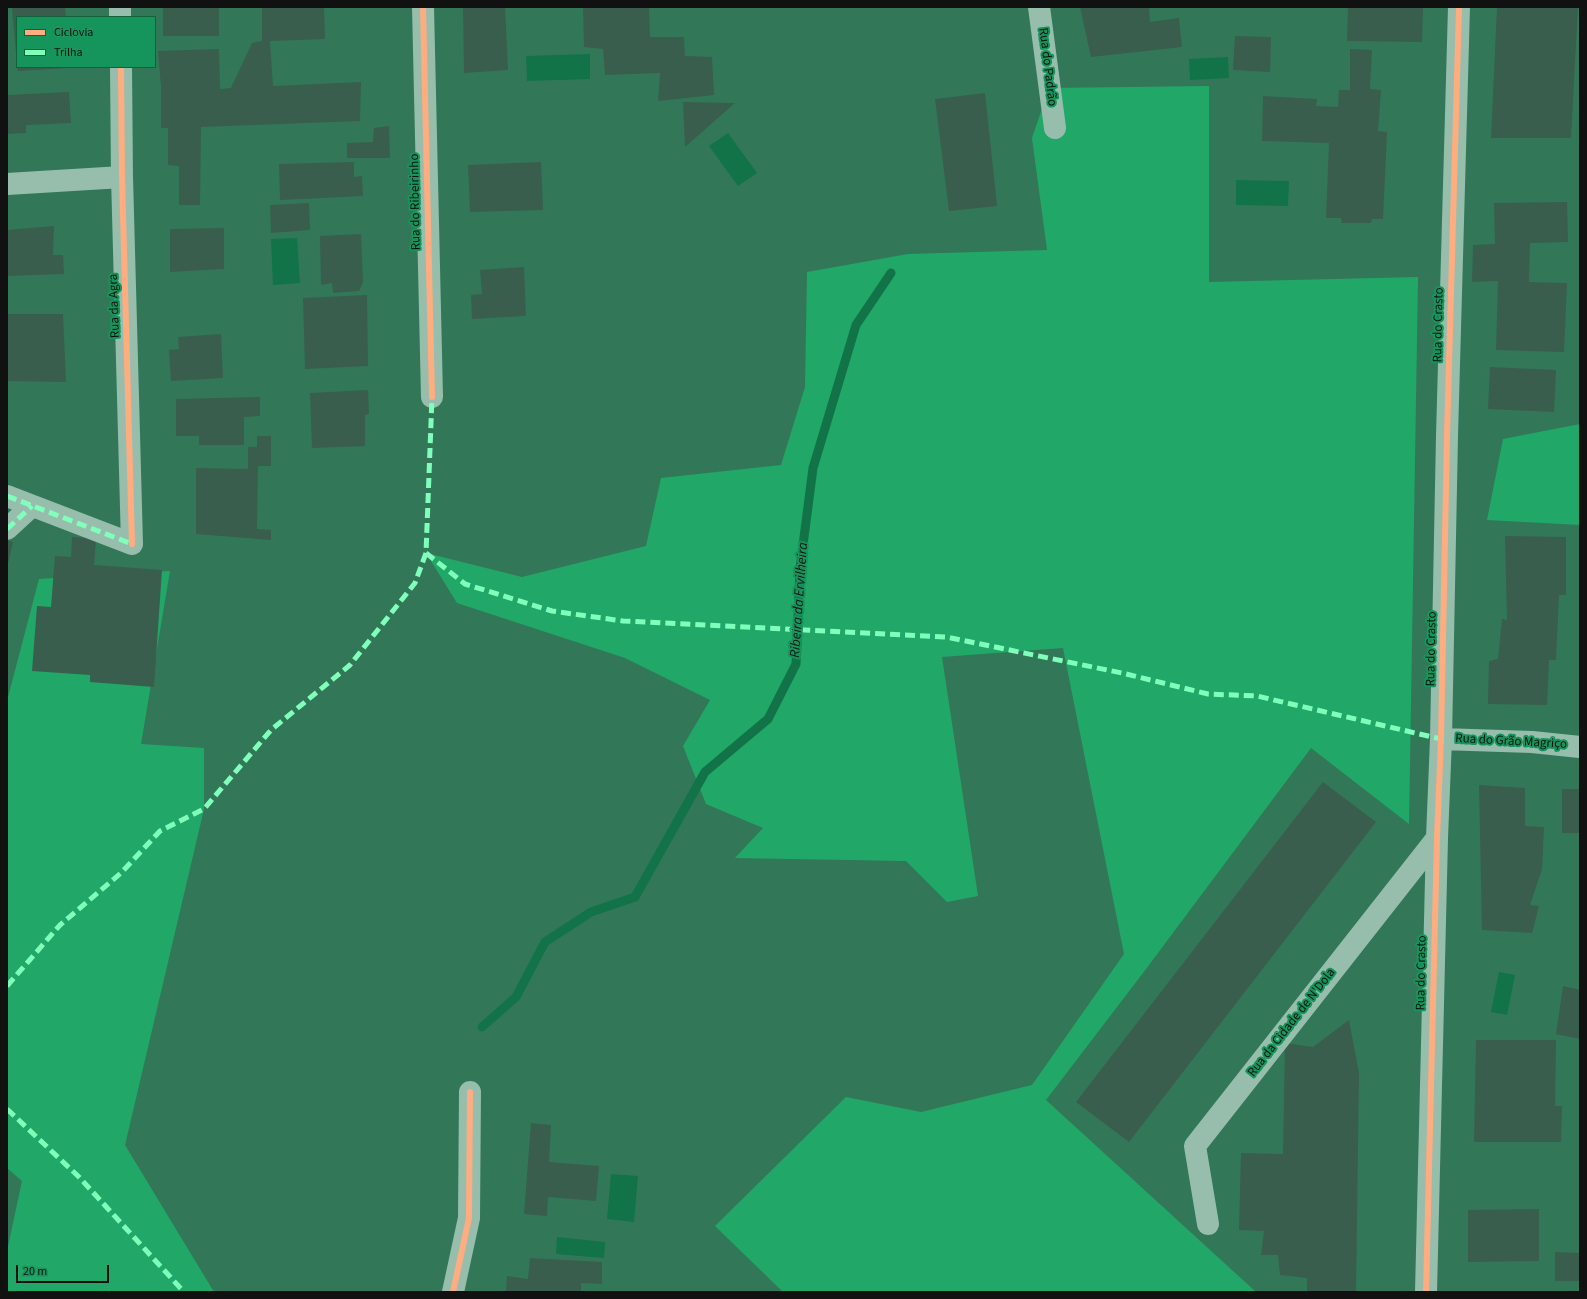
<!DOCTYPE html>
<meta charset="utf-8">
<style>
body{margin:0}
#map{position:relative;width:1587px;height:1299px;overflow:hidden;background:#327858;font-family:"Source Sans 3",sans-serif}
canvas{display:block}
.frame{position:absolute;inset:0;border:8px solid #111;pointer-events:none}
.legend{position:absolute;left:16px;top:16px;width:140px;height:52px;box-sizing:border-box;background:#15955b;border:1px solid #13603d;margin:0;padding:5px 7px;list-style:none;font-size:12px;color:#111}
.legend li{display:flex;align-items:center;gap:8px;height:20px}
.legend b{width:20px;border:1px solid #13603d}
.scale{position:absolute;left:16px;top:1265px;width:93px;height:18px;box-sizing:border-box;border:2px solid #111;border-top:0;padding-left:5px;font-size:12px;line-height:14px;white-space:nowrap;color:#111;-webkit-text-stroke:3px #15955b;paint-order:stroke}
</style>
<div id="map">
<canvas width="1587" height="1299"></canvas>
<div class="frame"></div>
<ul class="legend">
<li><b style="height:5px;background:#ffac80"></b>Ciclovia</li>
<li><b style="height:5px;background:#80ffba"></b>Trilha</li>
</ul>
<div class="scale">20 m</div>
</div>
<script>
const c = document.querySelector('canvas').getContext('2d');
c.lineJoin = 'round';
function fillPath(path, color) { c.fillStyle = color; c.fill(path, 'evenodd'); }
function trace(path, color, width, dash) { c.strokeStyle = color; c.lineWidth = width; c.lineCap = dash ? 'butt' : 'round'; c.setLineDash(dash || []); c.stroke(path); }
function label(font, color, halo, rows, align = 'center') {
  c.font = font + ' "Source Sans 3",sans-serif'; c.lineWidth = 4; c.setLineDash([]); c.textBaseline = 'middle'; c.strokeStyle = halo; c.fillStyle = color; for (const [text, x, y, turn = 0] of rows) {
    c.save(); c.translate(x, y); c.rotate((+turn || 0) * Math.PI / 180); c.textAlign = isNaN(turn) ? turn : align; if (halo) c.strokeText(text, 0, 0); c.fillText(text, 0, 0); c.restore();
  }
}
const green = new Path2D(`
 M1209,86V282L1418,277L1409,824L1311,748L1146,969L1046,1100L1256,1292H783L715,1226L846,1097L921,1112L1032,1085L1124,954L1063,648L942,657L978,896L947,902L906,861L735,858L763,828L706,804L683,746L710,700L625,658L457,603L426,553L522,577L646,546L661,478L781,465L805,387L807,272L908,254L1047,250L1032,138L1049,88Z
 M1580,424V525L1487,520L1503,439Z
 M170,571L141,744L204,748V809L125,1145L214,1292H7V1251L22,1181L7,1168V701L39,579Z`);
const water = new Path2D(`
 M590,54V79L527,81L526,56Z
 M1228,57L1229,78L1190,80L1189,59Z
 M728,133L757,173L738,186L709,146Z
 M1236,180L1289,181L1288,206L1236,205Z
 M297,238L300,283L273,285L271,239Z
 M1499,972L1515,975L1507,1015L1491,1012Z
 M611,1174L638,1176L634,1222L607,1219Z
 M557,1237L605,1242L604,1258L556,1254Z`);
const stream = new Path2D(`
 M482,1027L516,997L545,942L591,912L635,897L705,772L768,719L796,664L800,568L813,468L856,325L891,273`);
const building = new Path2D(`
 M65,7L66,17H17L16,54L12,8Z
 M163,7H219V36H163Z
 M262,7H324L325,39L270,41L273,86L361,82L360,121L201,127L200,205H179V166L168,165V128H161V87L158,51L219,49L220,89L231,88L252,43L262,41Z
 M463,7H505L508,70L464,73Z
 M583,7L649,8L650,37H684L685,56L712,57L714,95L658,101L660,73L605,75L603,49L584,47Z
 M1080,7H1149L1150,22L1179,18L1182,47L1091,57Z
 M1348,7H1423L1422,42L1347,41Z
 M1497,7H1578L1571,138H1491Z
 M1235,36L1271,37L1270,72L1233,70Z
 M1350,49L1372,50L1370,89L1381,90L1378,131L1387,132L1383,219H1372L1371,223H1342L1341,218H1326L1329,143L1262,141L1263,96L1317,99L1316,106L1338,107L1339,90H1350Z
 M17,67H67V68L18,71Z
 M69,92L71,123L26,125V133L7,134V95Z
 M985,93L997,206L949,211L935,99Z
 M683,102L735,103L685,147Z
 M389,126L390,158H347V143L373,142L374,128Z
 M354,162V177L362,176L363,196L280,200L279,164Z
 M541,162L543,210L470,212L468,165Z
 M1567,202L1568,242L1530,243L1529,282L1567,283L1564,352L1496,350L1498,281L1472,282L1473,245L1495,244L1494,203Z
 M309,203L310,230L271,233L270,205Z
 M54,226L53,255H63L64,274L7,276V230Z
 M224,228V269L170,272V229Z
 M361,234L363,282L359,291L333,293L332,283L321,285L320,236Z
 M524,267L526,316L472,319L471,295L482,294L480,270Z
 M367,295L368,366L305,369L303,298Z
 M7,314H63L66,382L7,381Z
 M221,334L223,378L171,381L169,350L179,349L178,337Z
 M1490,367L1556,370L1554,412L1488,409Z
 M368,390L369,414L365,415V446L312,448L310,393Z
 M260,397V416L244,417V445H199V436H176V399Z
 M257,436H271V466H258L257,529L271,530V540L196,534V468L248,469V447H257Z
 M1505,536L1566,537V595H1559L1556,660H1549L1547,705L1488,704L1489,661L1498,659L1502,619L1507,620Z
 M72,537L96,539L94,565L162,570L154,687L90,682V675L32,671L37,606L51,607L55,556L71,557Z
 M7,540L13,542L8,564H7Z
 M1323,782L1376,822L1129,1142L1076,1102Z
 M1479,785L1525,788V826L1544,827L1542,869L1530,905L1539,906L1532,933L1482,930Z
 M1562,789H1580V833H1562Z
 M1563,986L1580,990V1039L1556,1034Z
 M1349,1020L1359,1073L1356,1292H1307V1278L1280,1275L1278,1255H1261L1264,1231L1239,1230L1241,1153L1283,1154L1285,1043L1313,1047Z
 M1476,1040H1556L1555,1106H1562L1561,1142H1474Z
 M531,1123L551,1125L549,1162L599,1166L596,1201L548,1197L547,1216L524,1214Z
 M1539,1209V1261L1468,1262V1210Z
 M1555,1252L1580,1253V1281H1555Z
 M530,1258L602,1262V1284L581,1283V1292H506L507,1276L528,1279Z`);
const minor = new Path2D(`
 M120,7V17
 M423,7L432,397
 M1039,7L1055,128
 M7,184L122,177
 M7,496L132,544L122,177L121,67
 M7,529L32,506
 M1441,739L1532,742L1580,747
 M1208,1224L1195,1146L1437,838
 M453,1292L469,1218L470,1092
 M1426,1292L1437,838L1441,739L1447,436L1459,7`);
const quiet = new Path2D(`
 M7,496L132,544
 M7,529L32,506
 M426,553L465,584L552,611L623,621L946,637L1122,673L1208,694L1257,696L1441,739
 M7,986L60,925L122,872L160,831L204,809L271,730L350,665L415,583L426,553L432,397
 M7,1109L79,1177L184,1292`);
const cycleway = new Path2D(`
 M423,7L432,397
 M121,67L122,177L132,544
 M453,1292L469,1218L470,1092
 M1426,1292L1437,838L1441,739L1447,436L1459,7`);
const streetNames = [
 ["Rua do Padrão",1047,67,83],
 ["Rua do Ribeirinho",416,202,-91],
 ["Rua da Agra",115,306,-92],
 ["Rua do Crasto",1439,325,-89],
 ["Rua do Crasto",1432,649,-89],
 ["Rua do Grão Magriço",1511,742,3],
 ["Rua do Crasto",1422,973,-89],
 ["Rua da Cidade de N'Dola",1292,1023,-52]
];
const waterNames = [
 ["Ribeira da Ervilheira",800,600,-86]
];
fillPath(green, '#21a868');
fillPath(water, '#117347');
trace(stream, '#117347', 9);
fillPath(building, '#395e4d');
trace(minor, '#97beac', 22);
trace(quiet, '#80ffba', 5, [10, 5]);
trace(cycleway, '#ffac80', 6);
label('13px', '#111', '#15955b', streetNames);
label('italic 14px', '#111', '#15955b', waterNames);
</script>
